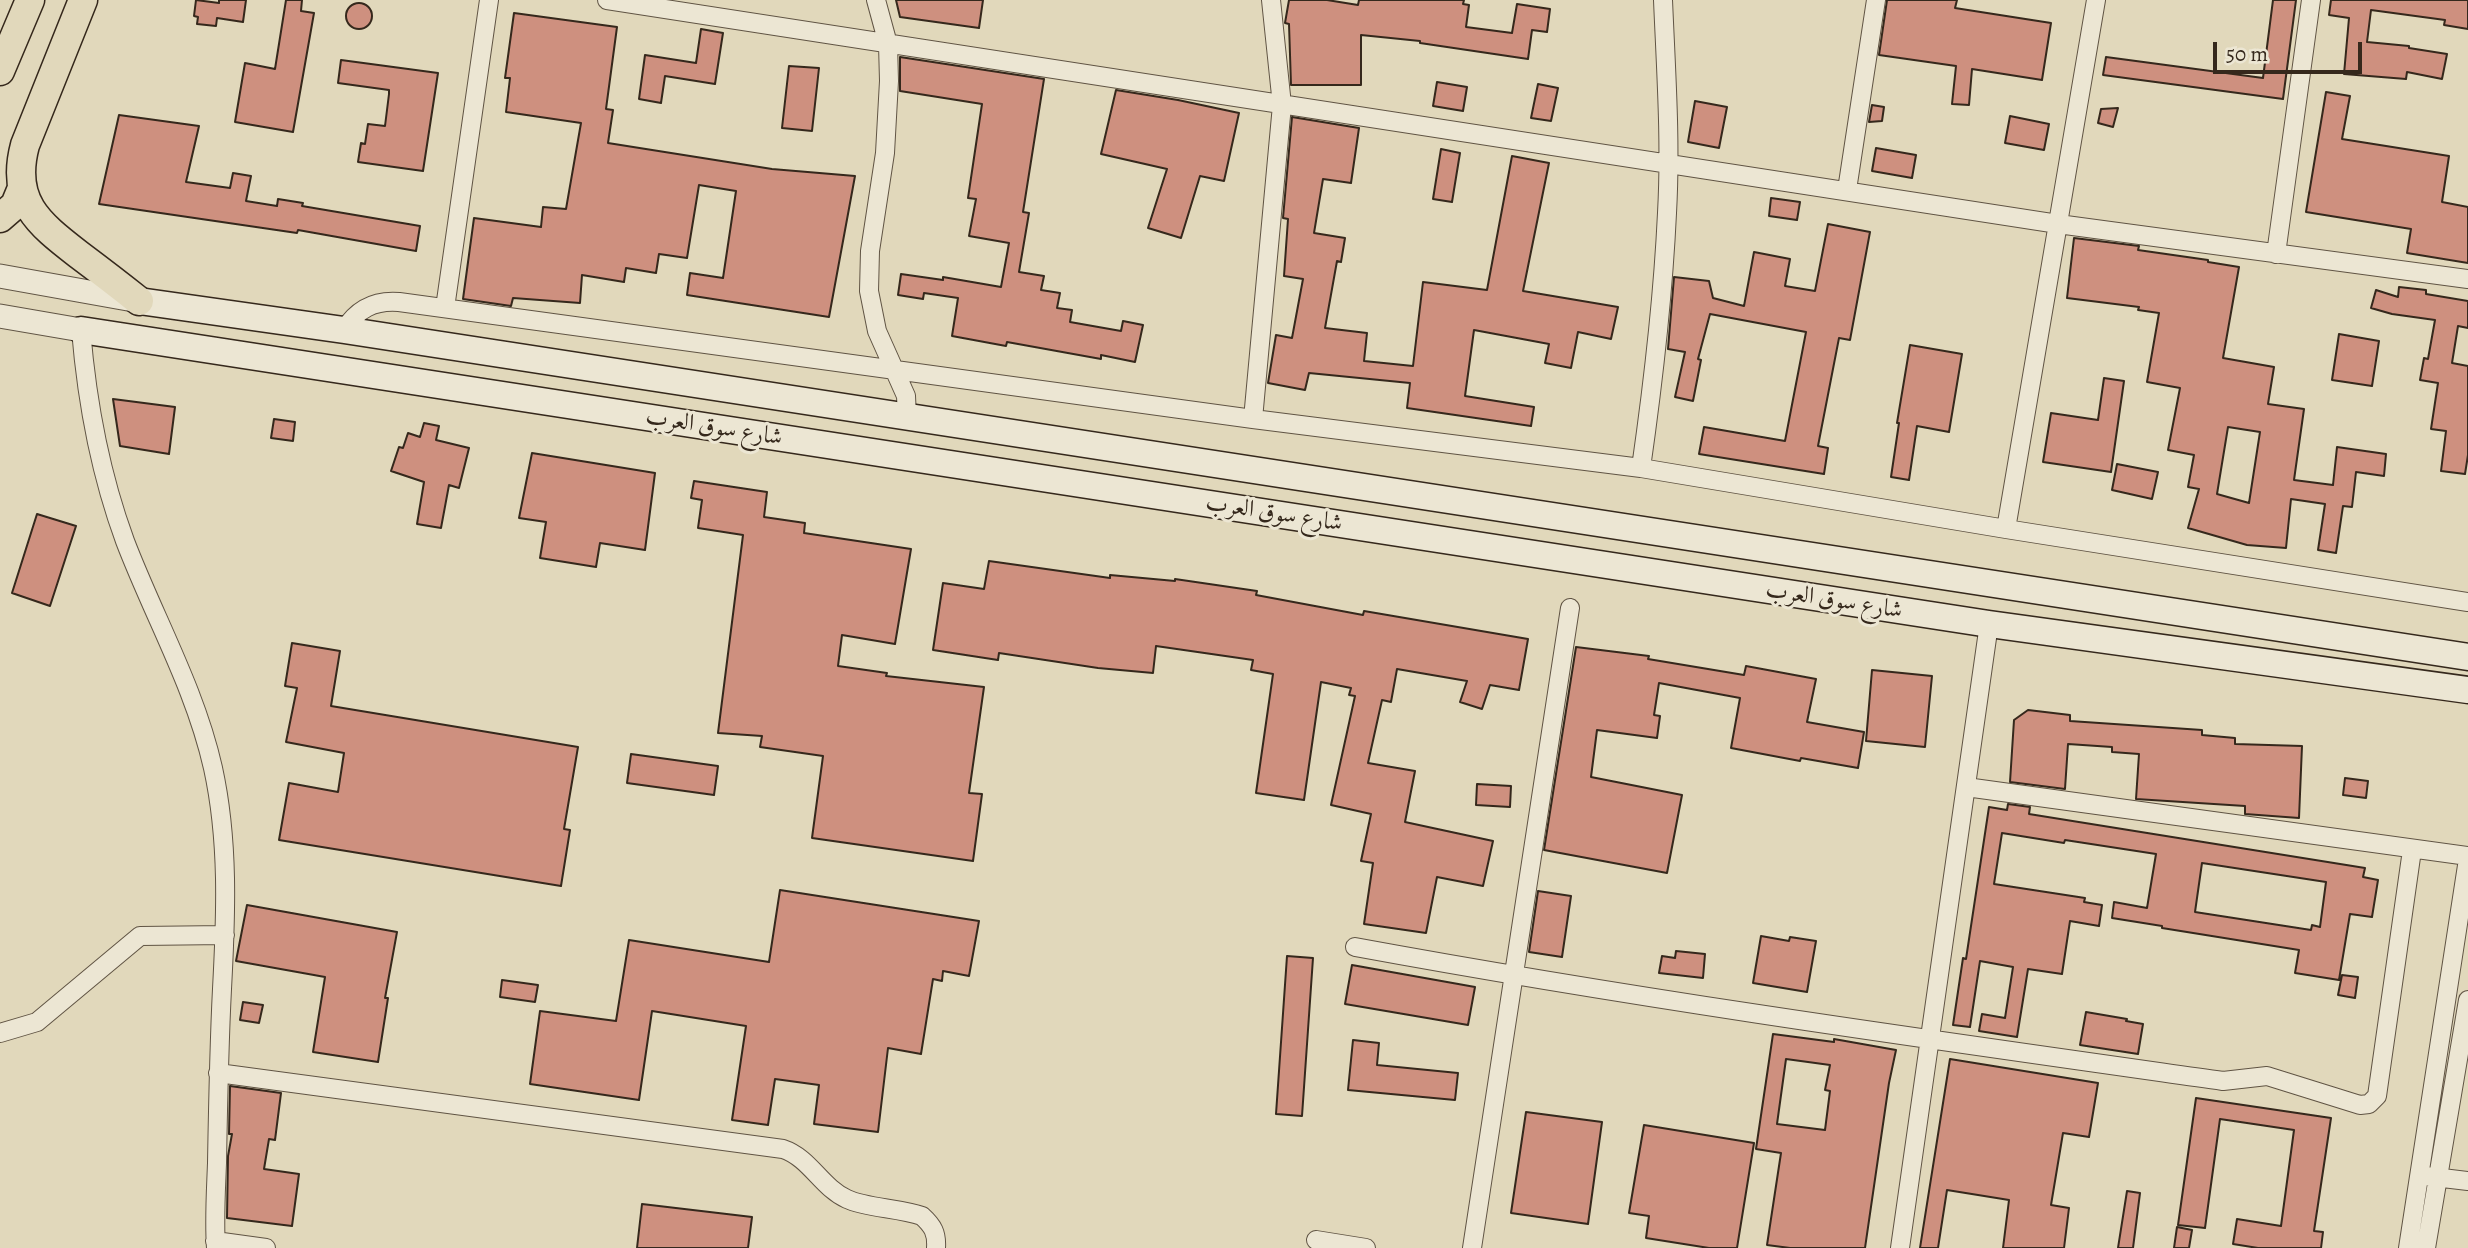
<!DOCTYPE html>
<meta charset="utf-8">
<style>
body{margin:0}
#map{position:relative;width:2468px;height:1248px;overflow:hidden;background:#e1d8bb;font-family:Alegreya,serif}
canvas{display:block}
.scale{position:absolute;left:2213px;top:42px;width:149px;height:32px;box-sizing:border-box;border:4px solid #35281c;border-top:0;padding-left:9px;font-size:21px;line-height:24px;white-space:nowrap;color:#35281c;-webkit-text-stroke:5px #ece6d3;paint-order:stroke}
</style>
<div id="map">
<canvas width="2468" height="1248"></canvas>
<div class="scale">50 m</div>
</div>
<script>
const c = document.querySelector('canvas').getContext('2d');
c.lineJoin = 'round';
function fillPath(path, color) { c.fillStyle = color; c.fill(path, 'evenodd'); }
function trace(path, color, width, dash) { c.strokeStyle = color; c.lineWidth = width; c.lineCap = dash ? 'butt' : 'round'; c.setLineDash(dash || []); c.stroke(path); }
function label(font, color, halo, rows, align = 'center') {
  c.font = font + ' Alegreya,Amiri,serif'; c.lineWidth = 6; c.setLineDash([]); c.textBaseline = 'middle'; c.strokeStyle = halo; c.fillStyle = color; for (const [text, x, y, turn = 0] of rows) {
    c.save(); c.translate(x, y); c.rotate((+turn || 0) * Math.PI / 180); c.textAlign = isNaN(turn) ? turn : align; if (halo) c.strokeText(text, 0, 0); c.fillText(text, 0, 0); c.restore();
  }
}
const building = new Path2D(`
 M196,0L219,3V0H246L243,22L217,18L216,26L197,24L198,17L194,16Z
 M286,0H302L301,11L314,13L293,132L235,122L245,63L275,69Z
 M896,0H983L979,28L900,17Z
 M1289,0H1327L1358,5L1359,0H1464L1463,4L1469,5L1466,27L1512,33L1517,4L1550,9L1547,32L1532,30L1528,59L1420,43V41L1361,35V85H1291L1289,24L1285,23Z
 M1887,0H1957L1955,8L2051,23L2042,80L1972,69L1969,105L1952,104L1956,66L1879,55Z
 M2273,0H2296L2283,99L2103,75L2106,57L2263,78Z
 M2331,0H2468V29L2444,25L2445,20L2371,10L2367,42L2409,46V48L2447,54L2442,79L2407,72L2406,79L2344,74L2349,18L2329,15Z
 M346 16a13 13 0 1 1 26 0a13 13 0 1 1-26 0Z
 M514,13L617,27L606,109L613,110L608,143L772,169L855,176L829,317L687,295L690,273L723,278L736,191L699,185L687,258L659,254L656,273L626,268L624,282L582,275L580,303L513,298L511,306L463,299L474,218L541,227L543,207L566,209L581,123L506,112L510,78H505Z
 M701,29L723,33L715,84L665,76L661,103L639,99L645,55L696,63Z
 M900,57L1044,79L1023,212L1029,213L1019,272L1044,276L1041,290L1060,293L1057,308L1072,310L1070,322L1121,331L1123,321L1143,325L1135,362L1101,355V359L1007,342L1006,346L952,336L958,298L924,293L923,299L898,295L901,274L943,280V277L1001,287L1009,243L969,236L976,199L968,198L982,104L900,91Z
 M341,60L438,73L423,171L358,162L361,143L365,144L368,124L385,126L389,94V90L338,83Z
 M789,66L819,68L812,131L782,128Z
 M1437,82L1467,87L1463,111L1433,106Z
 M1538,84L1558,88L1551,121L1531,118Z
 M1116,90L1178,100L1239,113L1224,181L1200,176L1181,238L1148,228L1167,169L1101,154Z
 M2326,92L2350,96L2342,139L2449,156L2442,202L2468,207V263L2407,253L2411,229L2306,212Z
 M1695,101L1727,107L1719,148L1688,142Z
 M1872,105L1884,107L1882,121L1869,122Z
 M2118,108L2113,127L2098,123L2101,109Z
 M119,115L199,126L186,182L230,188L233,173L251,176L246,201L277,206L278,199L303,203L302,206L420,226L416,251L298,230L297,233L99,204Z
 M2010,116L2049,124L2044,150L2005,143Z
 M1292,117L1359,128L1351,183L1323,179L1314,233L1345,238L1341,262L1337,261L1325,328L1367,333L1364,361L1413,366L1423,282L1487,290L1512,156L1549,163L1523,291L1618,307L1611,339L1578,332L1571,368L1545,363L1549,344L1474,330L1465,396L1534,407L1531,426L1407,408L1410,383L1309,373L1305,390L1268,383L1276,335L1292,338L1303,279L1284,276L1288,219L1283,218Z
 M1876,148L1916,155L1912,178L1872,171Z
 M1441,149L1460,153L1452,202L1433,199Z
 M1771,198L1800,202L1797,220L1769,216Z
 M1828,224L1870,232L1850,340L1839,338L1818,446L1828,448L1824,474L1699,454L1704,427L1785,441L1806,332L1710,314L1698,359L1701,360L1693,401L1675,397L1685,352L1668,349L1674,277L1709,281L1713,298L1744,306L1754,252L1790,259L1785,286L1815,291Z
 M2074,238L2139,246L2138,250L2208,260V262L2239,267L2223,358L2274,367L2268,404L2304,409L2294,480L2333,485L2337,447L2386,454L2384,476L2356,472L2352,507L2343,506L2336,553L2318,550L2325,504L2291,499L2286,548L2247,545L2188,528L2199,489L2188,487L2194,455L2168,450L2180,388L2147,382L2159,313L2138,310L2139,307L2067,298ZM2228,427L2260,432L2249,503L2217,494Z
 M2399,287L2426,290V294L2468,301V328L2458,326L2452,363L2468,366V455L2465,474L2441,471L2446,431L2431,429L2438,383L2420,380L2424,358L2428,359L2435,320L2392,314L2371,308L2376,290L2398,297Z
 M2339,334L2379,341L2372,386L2332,380Z
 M1910,345L1962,354L1949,432L1917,426L1909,480L1891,477L1899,423H1897Z
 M2104,378L2124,381L2111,472L2043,462L2051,413L2098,420Z
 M113,399L175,407L169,454L120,446Z
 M274,419L295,422L293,441L271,438Z
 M424,423L439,426L436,440L469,448L459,488L449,485L441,528L417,524L424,482L391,471L399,447L403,448L408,433L420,437Z
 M532,453L655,473L645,550L600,543L596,567L540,558L546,522L519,518Z
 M2117,464L2158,472L2152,499L2112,490Z
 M694,481L767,492L764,517L805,523L804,533L911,549L895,644L842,635L838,666L887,673L886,676L984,687L969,793L982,794L973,861L812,838L823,756L760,747L762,736L718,733L743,535L698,528L702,500L691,498Z
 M37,514L76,526L50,606L12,593Z
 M989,561L1110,578V575L1175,581V579L1257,591L1256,595L1363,615L1364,611L1528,639L1519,690L1490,685L1482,709L1460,702L1467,681L1397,669L1391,702L1382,700L1368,763L1415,771L1405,822L1493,841L1483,886L1437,877L1426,933L1364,924L1373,863L1361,861L1371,814L1331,805L1355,696L1349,695L1351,688L1321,682L1304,800L1256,793L1273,674L1251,670L1253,660L1156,646L1153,673L1098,668L999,653L998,660L933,650L943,583L984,589Z
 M292,643L340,651L331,706L578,747L564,829L570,830L561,886L279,840L289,783L338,792L344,753L286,742L297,688L285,686Z
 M1576,647L1649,656L1648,659L1744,675L1746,666L1816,679L1807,722L1864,732L1858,768L1801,758L1800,761L1731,748L1740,698L1659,683L1654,715L1660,716L1657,738L1597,730L1591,777L1682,795L1667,873L1544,850Z
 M1872,670L1932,676L1925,747L1866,741Z
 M2028,710L2070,715V721L2202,730V735L2235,738V744L2302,746L2299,818L2245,814V806L2136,799L2139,754L2112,752V747L2068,744L2065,789L2010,782L2014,720Z
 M631,754L718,766L714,795L627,783Z
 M2345,778L2368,781L2366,798L2343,795Z
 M1477,784L1511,786L1510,807L1476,805Z
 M2008,804L2030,807L2029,814L2365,868L2363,877L2378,880L2372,917L2350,914L2339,980L2295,973L2299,950L2162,928V926L2112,918L2114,902L2147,908L2156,854L2065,840L2064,843L2002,833L1994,884L2085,898L2084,902L2102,905L2099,926L2070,921L2062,974L2028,969L2017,1037L1979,1031L1982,1014L2005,1018L2013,967L1980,961L1970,1027L1953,1025L1963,958L1966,959L1989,807L2007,810ZM2202,863L2326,882L2320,927L2312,925L2311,930L2195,912Z
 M780,890L979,921L969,976L943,971L942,981L933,979L921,1054L888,1048L878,1132L814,1124L819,1085L775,1079L768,1125L732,1120L746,1026L652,1011L639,1100L530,1084L540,1011L616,1021L629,940L769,962Z
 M1538,891L1571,896L1562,957L1529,952Z
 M247,905L397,932L385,998H388L378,1062L313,1052L325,977L236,961Z
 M1761,936L1789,941L1790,937L1816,941L1807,992L1753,983Z
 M1676,951L1705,954L1703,978L1659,973L1662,956L1675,958Z
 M1287,956L1313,958L1302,1116L1276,1114Z
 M1352,965L1475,987L1468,1025L1345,1004Z
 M2342,975L2358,977L2355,998L2338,995Z
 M502,980L538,985L535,1002L500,997Z
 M243,1002L263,1005L259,1023L240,1020Z
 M2086,1012L2127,1019L2126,1021L2143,1024L2138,1054L2080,1045Z
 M1773,1034L1834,1042V1039L1896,1050L1889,1083L1865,1248H1790L1767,1245L1781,1153L1756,1149ZM1786,1059L1830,1065L1825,1090L1830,1091L1825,1130L1777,1124Z
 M1353,1040L1379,1043L1377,1065L1458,1073L1455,1100L1348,1090Z
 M1950,1059L2098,1083L2089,1137L2063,1133L2051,1205L2069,1208L2064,1248H2003L2009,1200L1947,1190L1938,1248H1920Z
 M230,1086L281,1093L275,1140L269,1139L264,1169L299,1174L292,1226L227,1218L228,1156L232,1134H229Z
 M2196,1098L2331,1118L2314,1231L2323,1232L2321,1248H2258L2233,1244L2237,1219L2281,1226L2294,1130L2220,1119L2205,1228L2178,1225Z
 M1526,1112L1602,1122L1588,1224L1511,1213Z
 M1644,1125L1754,1143L1737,1248H1709L1646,1238L1649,1216L1629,1213Z
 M2127,1191L2140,1193L2133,1248H2118Z
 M642,1204L752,1217L748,1248H637Z
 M2177,1227L2192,1230L2189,1248H2174Z`);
const minor = new Path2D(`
 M607,0L2058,224L2468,279
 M876,0L888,44L889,81L885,153L870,251L869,291L877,331L906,396L907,417
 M1847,190L1876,0
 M2276,254L2311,0
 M445,308L489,0
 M81,330C87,403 100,473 125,541C154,617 195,688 213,768C229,841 226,915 222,989C219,1047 218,1105 217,1163C216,1191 214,1220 216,1248
 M344,330C357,309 374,300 399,302L1253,419L1641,468L2006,529L2468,602
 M1253,419L1282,105L1271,0
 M1641,468C1653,384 1663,299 1667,213C1671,142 1666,71 1663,0
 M2006,529L2096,0
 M1966,787L2468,856
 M1355,947C1643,1000 1933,1040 2223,1081L2267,1076L2360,1105L2369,1104L2377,1096L2412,850
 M0,1033L37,1022L140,936L225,935
 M218,1073L783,1149C810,1158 821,1187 847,1199C866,1208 899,1208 922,1216C933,1226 937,1233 936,1248
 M2426,1176L2468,1181
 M1316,1240L1366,1248
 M215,1241L266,1248
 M1472,1248L1570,608
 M1900,1248L1989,624
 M2408,1248L2468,859
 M2426,1248L2468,1000`);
const tertiary = new Path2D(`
 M0,276L139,301
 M0,316L81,330`);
const secondary = new Path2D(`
 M139,301L344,330L2468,657
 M81,330L1989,624L2468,690`);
const primary = new Path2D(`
 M83,0L25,145C10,201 38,223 78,254C98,269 119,285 139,301
 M0,71L30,0
 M0,218L15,205L22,188`);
const streetNames = [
 ["شارع سوق العرب",714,428,9],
 ["شارع سوق العرب",1274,514,9],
 ["شارع سوق العرب",1834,601,9]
];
fillPath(building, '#ce907f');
trace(building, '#35281c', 2);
trace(minor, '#605444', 20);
trace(tertiary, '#605444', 25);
trace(secondary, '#35281c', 29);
trace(primary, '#35281c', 31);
trace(minor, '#ece6d3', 18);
trace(tertiary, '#ece6d3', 23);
trace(secondary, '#ece6d3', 26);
trace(primary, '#e1d8bb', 28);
label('24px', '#35281c', '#ece6d3', streetNames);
</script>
